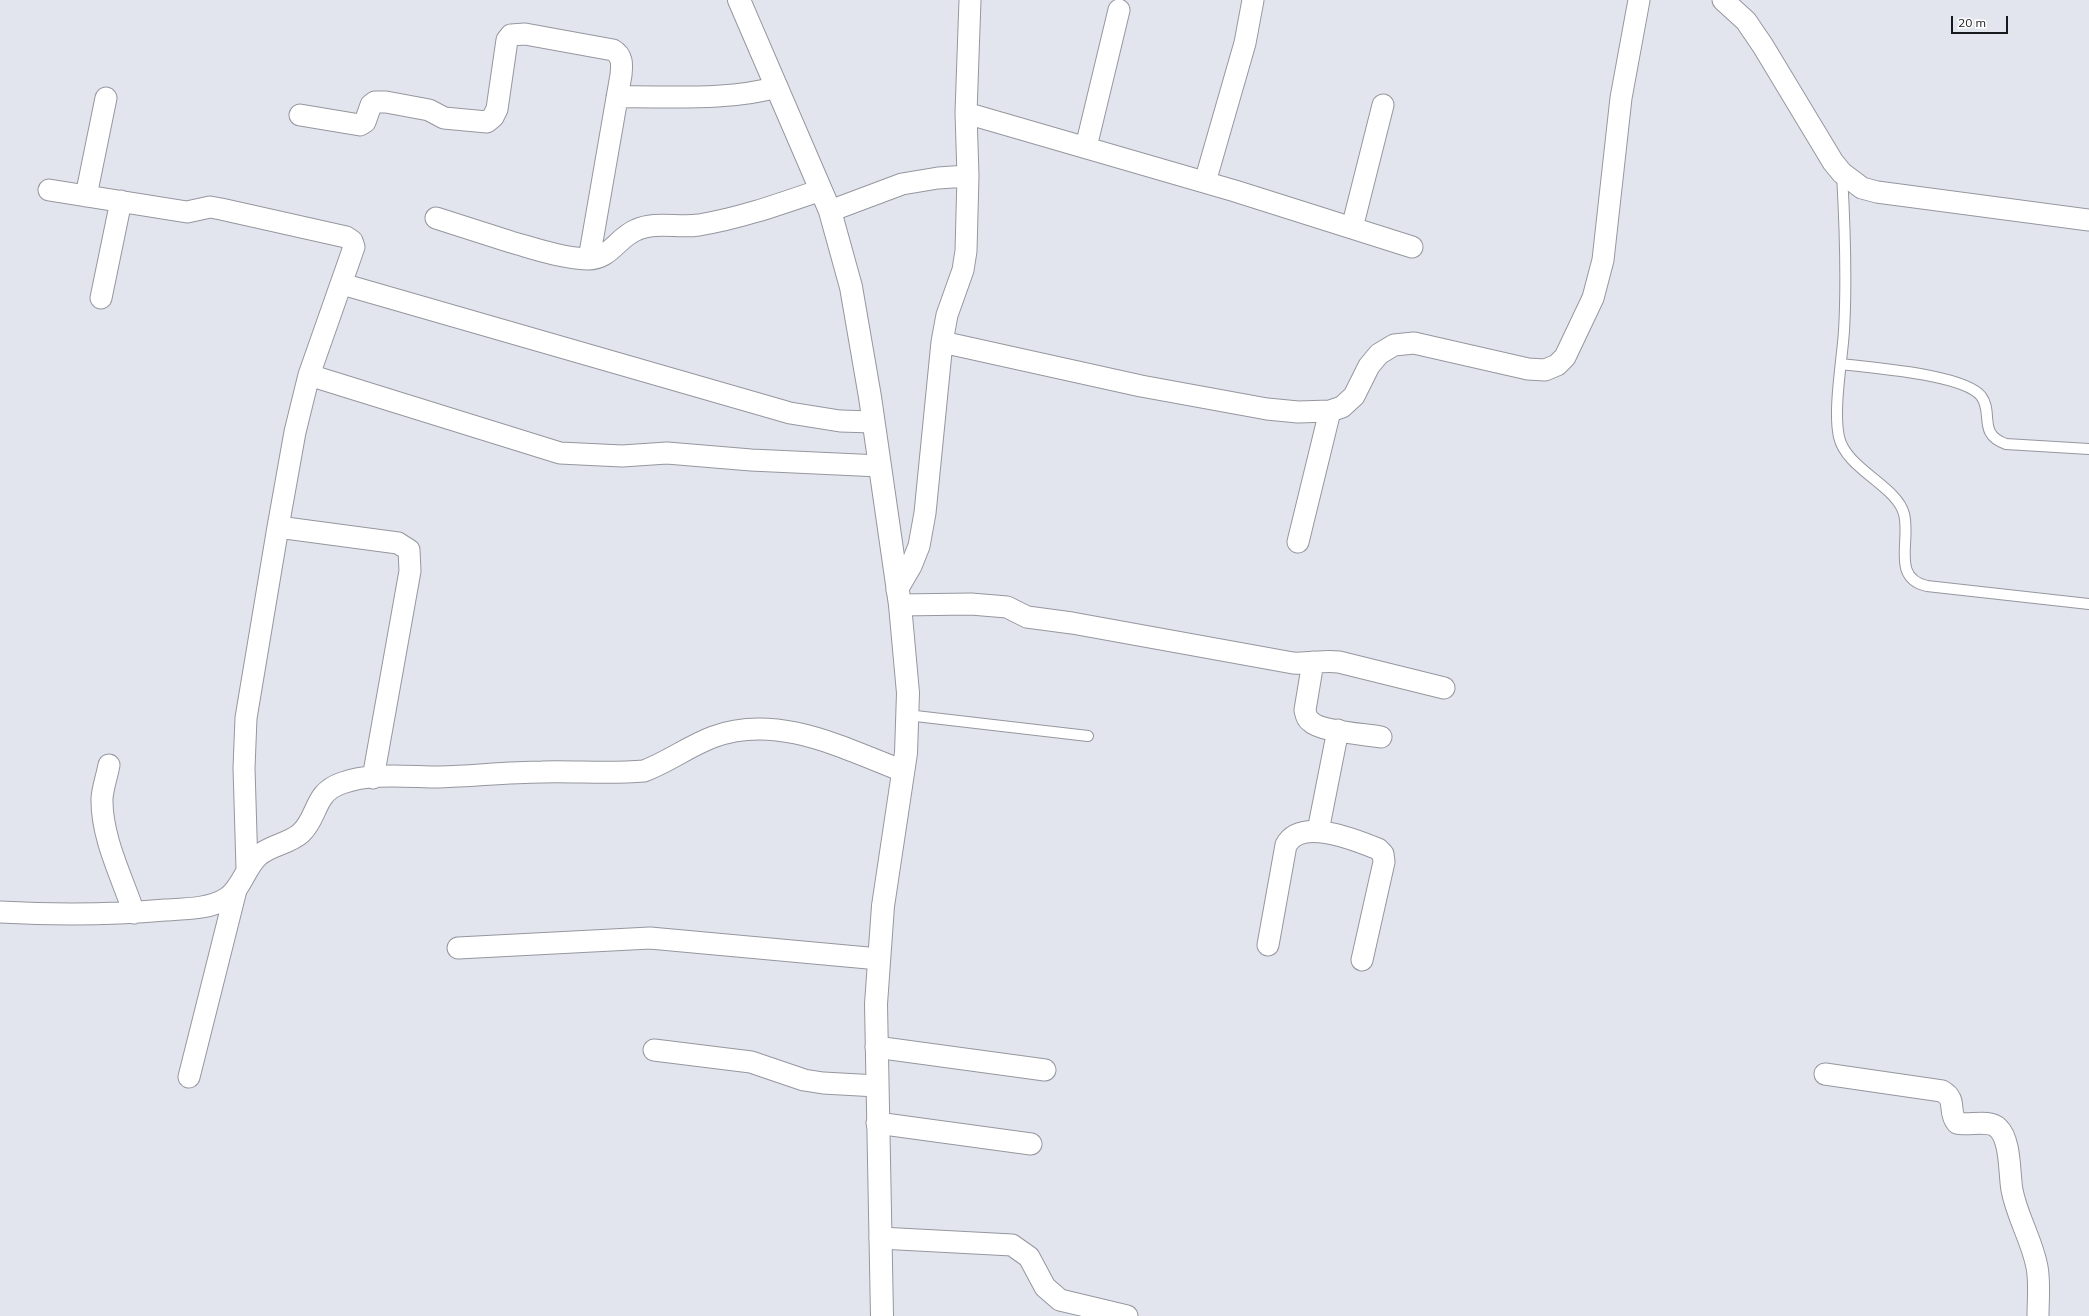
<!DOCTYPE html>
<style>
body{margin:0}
#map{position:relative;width:2089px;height:1316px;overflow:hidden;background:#e3e5ee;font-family:Mulish,sans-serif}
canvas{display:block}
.scale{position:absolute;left:1951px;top:16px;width:57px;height:18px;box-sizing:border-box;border:2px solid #18191c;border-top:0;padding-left:5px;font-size:12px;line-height:14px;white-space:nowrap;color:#18191c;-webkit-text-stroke:3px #fff;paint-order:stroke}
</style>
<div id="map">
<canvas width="2089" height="1316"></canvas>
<div class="scale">20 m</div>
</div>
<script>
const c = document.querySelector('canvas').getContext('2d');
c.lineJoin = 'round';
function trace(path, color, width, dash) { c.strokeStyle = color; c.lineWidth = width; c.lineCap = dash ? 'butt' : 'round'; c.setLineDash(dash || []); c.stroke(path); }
const lane = new Path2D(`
 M1842,174C1845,227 1847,279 1844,331C1842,361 1833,410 1839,437C1846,469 1897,486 1904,514C1911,541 1891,578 1927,586L2089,604
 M1842,364C1871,368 1963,374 1981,396C1994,413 1977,434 2006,444L2089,449
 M907,715L1088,736`);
const street = new Path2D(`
 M1723,0L1746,21L1763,46L1833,162L1842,173L1862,188L1877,192L2089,220
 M617,97C667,96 729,101 777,87
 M966,113L1235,191L1412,247
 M300,115L360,125L365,122L371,105L375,102H386L429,110L444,118L487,122L493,117L497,109L507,40L511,35L525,34L613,50C623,56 622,65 621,75L589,259
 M1086,147L1119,10
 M1205,182L1245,43L1253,0
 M49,190L187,212L210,207L221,209L346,237L352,241L354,247L309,375L295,432L278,527L246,718L244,768L247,868
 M86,196L106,98
 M830,211L902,184L938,178L968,176
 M436,218C461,226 486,234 511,242C536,249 561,258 588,259C610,259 617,238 636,230C655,221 678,228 699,225C741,218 780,204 821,190
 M1352,228L1383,105
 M342,284L790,413L840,421L873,422
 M101,298L121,201
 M942,342L1141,386L1267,409L1298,412L1330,411L1342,407L1354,396L1369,366L1379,354L1394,345L1414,343L1528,369L1545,370L1557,365L1565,357L1593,298L1603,260L1621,98L1639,0
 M309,375L560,453L622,456L667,453L751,460L880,466
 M278,527L398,543L409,550L410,571L373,778
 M1298,542L1330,411
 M897,590L911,566L919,546L925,513L942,342L947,315L963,270L966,251L968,176L966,113L970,0
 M900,605L971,604L1007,607L1027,617L1072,623L1293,663C1309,664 1323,660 1339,662L1444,688
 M1313,662L1305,710C1306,714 1306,718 1310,721C1320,732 1365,734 1381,737
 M109,765C107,776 103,787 102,798C101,837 122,877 134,913
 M1318,831L1338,730
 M0,912C55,915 110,915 165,910C184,909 211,909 227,898C242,888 245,868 258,856C270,845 289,844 301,833C319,816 313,793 342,783C372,772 409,777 440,777C474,776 508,772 542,772C576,771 610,774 644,771C668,762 689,746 713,737C777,713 843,748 903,771
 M1268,945L1286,845C1301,817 1356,840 1378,849L1383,854L1384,862L1362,960
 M458,948L650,938L879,959
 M876,1047L1045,1070
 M654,1050L751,1062L804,1080L823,1083L877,1086
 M1825,1074L1942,1091C1958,1100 1947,1111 1957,1123C1969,1126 1989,1119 1998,1128C2011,1140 2009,1173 2012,1190C2017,1217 2032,1240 2037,1267C2040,1283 2038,1300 2038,1316
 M189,1077L236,890
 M877,1123L1031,1144
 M880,1238L1012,1245L1029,1257L1045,1287L1060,1300L1127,1316`);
const secondary = new Path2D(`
 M739,0L830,211L851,287L870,397L900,605L908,693L906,753L883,906L876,1004L882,1316`);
trace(lane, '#95979f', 12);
trace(street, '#95979f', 23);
trace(secondary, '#95979f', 24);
trace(lane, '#fff', 10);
trace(street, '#fff', 21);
trace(secondary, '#fff', 22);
</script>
